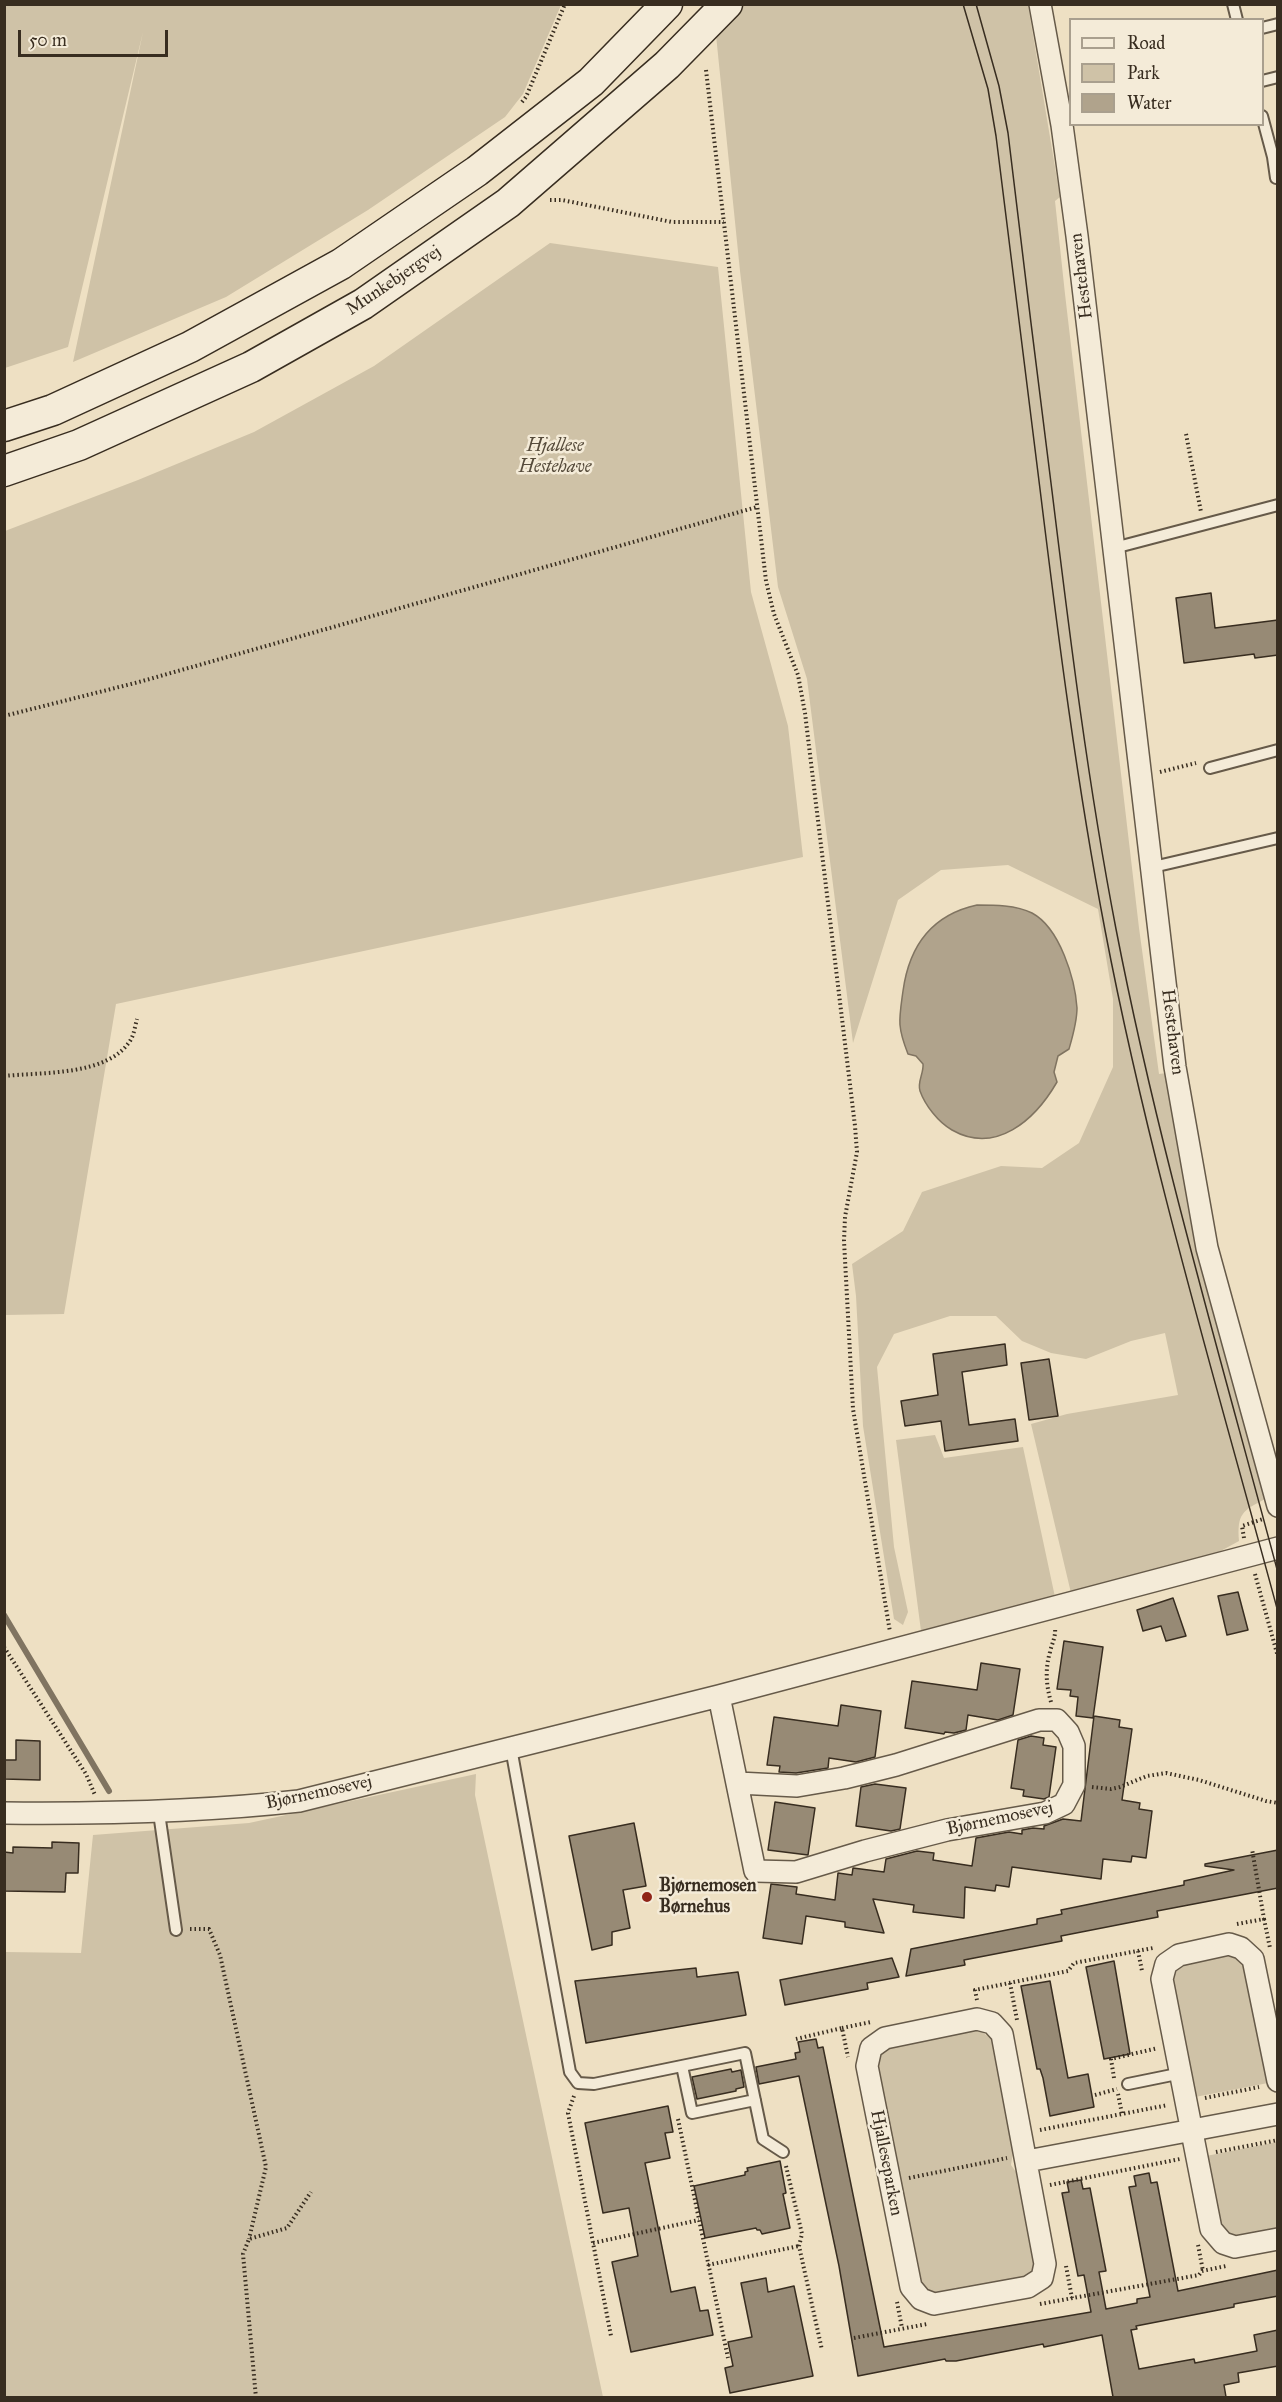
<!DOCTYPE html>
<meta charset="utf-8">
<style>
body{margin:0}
#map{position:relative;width:1282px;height:2402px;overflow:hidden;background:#eee0c3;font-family:"IM FELL Great Primer",serif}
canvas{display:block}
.frame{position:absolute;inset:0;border:6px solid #382d20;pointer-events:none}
.legend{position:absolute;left:1069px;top:18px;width:195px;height:108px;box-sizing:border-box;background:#f4ebd8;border:2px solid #a99f8e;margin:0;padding:8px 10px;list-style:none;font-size:18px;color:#382d20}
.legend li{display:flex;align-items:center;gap:12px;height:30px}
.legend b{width:30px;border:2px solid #a99f8e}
.scale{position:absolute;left:18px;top:30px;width:150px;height:27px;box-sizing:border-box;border:3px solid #382d20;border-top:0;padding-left:8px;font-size:18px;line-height:21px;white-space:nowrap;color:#382d20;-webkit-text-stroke:4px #f4ebd8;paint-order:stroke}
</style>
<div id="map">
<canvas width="1282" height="2402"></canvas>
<div class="frame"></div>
<ul class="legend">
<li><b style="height:8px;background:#f4ebd8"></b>Road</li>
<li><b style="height:16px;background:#cfc2a7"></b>Park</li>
<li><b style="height:16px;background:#b0a38c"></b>Water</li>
</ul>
<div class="scale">50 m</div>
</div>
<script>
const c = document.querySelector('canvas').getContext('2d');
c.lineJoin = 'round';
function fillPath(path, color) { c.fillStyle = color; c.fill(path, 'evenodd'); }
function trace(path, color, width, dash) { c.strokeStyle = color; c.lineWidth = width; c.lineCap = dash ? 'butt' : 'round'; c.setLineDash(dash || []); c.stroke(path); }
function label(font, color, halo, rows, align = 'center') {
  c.font = font + ' "IM FELL Great Primer",serif'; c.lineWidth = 5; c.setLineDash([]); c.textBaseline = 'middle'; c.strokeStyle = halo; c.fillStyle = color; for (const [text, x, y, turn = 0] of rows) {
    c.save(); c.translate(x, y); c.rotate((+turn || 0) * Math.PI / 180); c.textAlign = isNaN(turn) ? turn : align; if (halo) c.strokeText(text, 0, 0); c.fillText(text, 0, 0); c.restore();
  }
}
const green = new Path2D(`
 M4,5L5,4L561,5L523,94L505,117L368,210L226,297L73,362L143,32L68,347L5,368Z
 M744,5H1028L1060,197L1055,201L1065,294L1139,928L1159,1074L1166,1073L1190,1218L1265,1499C1242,1511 1237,1514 1239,1541L1217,1553L1071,1593L1031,1424L1067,1414L1178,1395L1165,1333L1131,1341L1086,1359L1051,1353L1022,1341L996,1316H950L894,1334L877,1367L894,1547L908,1612L903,1625L894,1619L863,1426L856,1296L852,1264L903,1231L922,1192L1001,1166L1042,1168L1079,1143L1113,1067V999L1098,909L1008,865L941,870L898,900L853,1043L807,679L778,587L740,271L716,35Z
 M550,243L718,267L751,592L788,726L803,857L116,1004L64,1314L5,1315V531L138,480L254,432L374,366Z
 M935,1435L944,1458L1023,1447L1055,1597L921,1631L896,1440Z
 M476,1774L475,1795L603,2397L5,2398V1952L81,1953L93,1835L249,1823Z
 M1230,1954L1245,1965L1268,2083L1195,2097L1172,1976L1182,1964Z
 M978,2029L993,2040L1014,2146L1011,2165L1021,2179L1036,2261L1033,2273L1023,2278L937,2295L926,2292L920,2286L876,2062L886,2047Z
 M1277,2142V2229L1233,2237L1219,2226L1206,2156Z`);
const water = new Path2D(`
 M977,905C994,905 1016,905 1032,913C1060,928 1075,979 1077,1008C1077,1022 1073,1035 1069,1049L1058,1056L1054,1072L1057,1082C1035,1120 996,1155 952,1130C938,1122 925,1105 920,1091C917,1082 924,1073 923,1064L916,1056L908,1054C897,1026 899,1020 903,991C909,947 931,915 977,905Z`);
const stream = new Path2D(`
 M4,1615L109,1791`);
const building = new Path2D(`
 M1211,593L1215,628L1278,620V655L1255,658L1254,654L1184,663L1176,598Z
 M1005,1344L1007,1365L962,1372L969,1425L1015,1419L1018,1441L945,1451L941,1421L905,1426L901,1401L938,1395L933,1354Z
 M1049,1359L1058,1416L1029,1420L1021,1363Z
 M1238,1592L1248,1630L1227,1635L1218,1596Z
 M1173,1598L1186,1636L1166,1641L1161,1626L1143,1631L1137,1610Z
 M1064,1641L1103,1647L1093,1718L1076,1716L1078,1697L1070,1696L1071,1690L1057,1689Z
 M981,1663L1020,1669L1013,1715L998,1720L968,1715L966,1730L954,1733L945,1732L944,1734L905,1728L912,1681L977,1690Z
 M841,1705L881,1711L875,1757L856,1762L829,1758L828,1768L796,1773L779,1772L780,1766L767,1765L774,1717L838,1726Z
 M1094,1716L1120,1720L1119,1727L1132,1729L1122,1800L1140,1803L1139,1809L1152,1811L1146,1858L1132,1856L1131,1862L1103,1859L1101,1879L1012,1867L1009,1887L996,1885L995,1891L965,1887L964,1918L913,1912L914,1905L873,1899L884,1933L845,1927V1922L806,1916L802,1944L763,1938L771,1884L797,1887L796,1894L835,1900L838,1873L852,1875L853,1868L884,1872L886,1859L917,1851L934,1853L933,1860L972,1866L976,1838L1009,1832L1022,1834V1830L1033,1828L1044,1829V1826L1063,1819L1081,1821Z
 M1031,1736L1044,1738L1043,1745L1056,1747L1049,1797L1044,1799L1023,1796L1024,1790L1011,1788L1018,1740Z
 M16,1740L40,1741V1780L4,1779V1760H16Z
 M875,1784L906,1788L900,1829L891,1831L856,1826L861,1787Z
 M775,1802L815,1808L808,1855L768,1850Z
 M634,1823L646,1886L623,1890L630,1928L612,1932V1945L592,1950L569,1836Z
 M52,1842L79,1843L78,1873H66L65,1892L4,1891V1852L13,1853V1847L52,1848Z
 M1278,1850V1888L1157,1911L1158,1917L1061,1936L1062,1941L964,1960L965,1965L906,1976L911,1949L1037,1924V1919L1062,1914L1061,1910L1184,1885V1881L1234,1870L1205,1866V1864Z
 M892,1958L899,1977L867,1983L868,1989L785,2005L780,1980Z
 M1114,1961L1130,2054L1104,2059L1086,1967Z
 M696,1968L697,1977L738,1972L746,2015L586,2043L575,1981Z
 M1050,1981L1068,2078L1088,2074L1094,2107L1050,2116L1043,2078L1040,2069H1037L1021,1986Z
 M816,2039L818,2048L823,2047L884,2347L1091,2312L1084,2275L1078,2276L1062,2193L1069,2192L1067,2182L1081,2180L1083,2189L1090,2188L1106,2271L1099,2272L1106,2309L1137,2303V2299L1150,2297L1129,2187L1136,2186L1134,2176L1149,2173L1151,2183L1157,2182L1178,2291L1278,2270V2296L1234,2304V2307L1136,2326L1137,2329L1131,2330L1139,2369L1194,2359L1195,2363L1257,2351L1254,2335L1278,2330V2366L1238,2373L1239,2382L1224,2385L1226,2397H1113L1102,2335L1044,2347L1043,2344L956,2361H946L945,2359L858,2376L839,2266L799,2076L759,2084L756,2067L796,2059L795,2053L800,2052L798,2042Z
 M731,2069L732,2072L741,2070L744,2087L736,2089V2091L697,2099L692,2077Z
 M668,2106L673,2132L665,2133L670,2158L645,2163L656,2217L671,2292L695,2287L700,2311L708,2310L713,2335L631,2352L612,2262L638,2256L629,2208L603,2213L585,2123Z
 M780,2161L786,2193L783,2194L790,2228L762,2234L760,2230H757L756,2228L705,2238L694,2186L745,2175V2172L748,2171L747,2168Z
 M766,2278L768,2292L794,2286L813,2376L730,2393L725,2368L733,2366L728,2342L752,2337L741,2283Z`);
const path = new Path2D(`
 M706,70L766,581L774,614L798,675L805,713L855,1126L857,1152L845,1217L844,1241L853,1409L890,1632
 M522,102L526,97L565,4
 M550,200H562L672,222H724
 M1186,434L1201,512
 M4,716L139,682L757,507
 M1160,772L1196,763
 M4,1076C43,1072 107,1076 130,1041C134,1035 135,1026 137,1019
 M1244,1538L1242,1526L1263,1519
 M1255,1574L1278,1657
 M4,1647L86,1774L95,1795
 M1051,1702C1046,1685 1045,1669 1050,1652C1052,1643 1056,1637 1055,1627
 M1092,1787L1111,1789L1120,1787L1147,1776L1166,1773L1199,1780L1266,1801L1278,1803
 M1264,1919L1270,1948
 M1237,1924L1264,1919L1252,1849
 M190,1929H209L220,1955L266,2167L249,2239
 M1138,1951L1142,1971
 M1010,1983L1017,2020
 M977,2000L975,1990L1068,1971L1074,1963L1153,1948
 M842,2028L871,2022
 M796,2039L842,2028L848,2057
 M1114,2078L1111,2059L1158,2048
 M1118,2094L1122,2114
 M1095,2095L1117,2089
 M574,2096L568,2113L611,2336
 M1205,2098L1259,2087
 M678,2119L728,2358
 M1040,2130L1168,2105
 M1216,2152L1278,2140
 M786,2166L802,2234L799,2246L822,2350
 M909,2178L1007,2158
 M1050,2185L1180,2159
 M593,2243L699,2220
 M1198,2245L1203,2271
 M708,2265L799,2246
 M1066,2266L1072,2298
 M897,2302L902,2328
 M1040,2304L1199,2275L1202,2271L1226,2266
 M854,2338L927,2324
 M256,2398L243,2254L249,2239L287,2228L311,2192`);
const lane = new Path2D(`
 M1233,4L1237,20
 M1262,28L1278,24
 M1262,81L1278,77
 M1262,116L1273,157L1276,178
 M1114,548L1278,505
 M1210,768L1278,750
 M1153,867L1278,838
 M511,1748L570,2072L578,2083L594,2084L745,2053L763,2139L783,2152
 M159,1813L176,1930
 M682,2066L692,2113L755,2100
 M1128,2084L1182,2073`);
const street = new Path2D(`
 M1040,4L1062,125L1077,236L1175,1067L1207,1248L1278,1506
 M719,1696L755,1871L796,1872L865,1851L947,1830L1045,1813L1064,1804L1074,1785V1746L1068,1732L1057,1720H1039L896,1765L844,1778L797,1786L738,1783
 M4,1813C103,1814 201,1812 299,1801L719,1696L1278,1548
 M977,2019L992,2023L1002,2034L1045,2264L1042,2278L1028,2287L934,2304L921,2299L911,2287L867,2066L871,2048L885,2038Z
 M1278,2081L1253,1959L1241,1948L1229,1944L1179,1955L1166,1964L1162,1979L1211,2229L1223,2243L1235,2247L1278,2239
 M1027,2161L1278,2114`);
const secondary = new Path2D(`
 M4,426L53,410L190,347L341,264L477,171L591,82L667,4
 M4,471L79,445L251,367L363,304L508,203L667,65L727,4`);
const tram = new Path2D(`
 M963,4L988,89L996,136C1010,253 1025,371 1040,489C1058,636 1077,784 1105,930C1149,1160 1217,1386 1278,1612
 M976,4L999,86L1008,133C1022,252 1037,372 1052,491C1070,638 1088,784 1116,929C1158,1146 1221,1359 1278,1573`);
const markers = [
 [647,1897,6,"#8f2418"]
];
const streetNames = [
 ["Hestehaven",1082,276,-97],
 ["Munkebjergvej",394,281,-34],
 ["Hestehaven",1172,1032,83],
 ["Bjørnemosevej",319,1793,-12],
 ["Bjørnemosevej",1000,1819,-12],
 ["Hjalleseparken",886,2163,79]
];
const parkNames = [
 ["Hjallese",555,447],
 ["Hestehave",555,468]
];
const poiNames = [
 ["Bjørnemosen",659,1887],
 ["Børnehus",659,1908]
];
fillPath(green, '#cfc2a7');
fillPath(water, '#b0a38c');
trace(water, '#807461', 1.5);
trace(stream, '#807461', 6);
fillPath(building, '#978a75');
trace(building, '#382d20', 1.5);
trace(lane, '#665a49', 14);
trace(street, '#665a49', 24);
trace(secondary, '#382d20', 33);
trace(path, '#382d20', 4, [1.5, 3]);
trace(lane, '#f4ebd8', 10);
trace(street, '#f4ebd8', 21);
trace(secondary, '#f4ebd8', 30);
trace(tram, '#382d20', 1.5);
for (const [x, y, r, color] of markers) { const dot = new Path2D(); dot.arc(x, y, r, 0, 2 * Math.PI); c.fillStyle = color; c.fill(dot); trace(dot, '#f4ebd8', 2); }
label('18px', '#382d20', '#f4ebd8', streetNames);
label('italic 18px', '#564b3b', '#f4ebd8', parkNames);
label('bold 18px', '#382d20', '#f4ebd8', poiNames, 'left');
</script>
